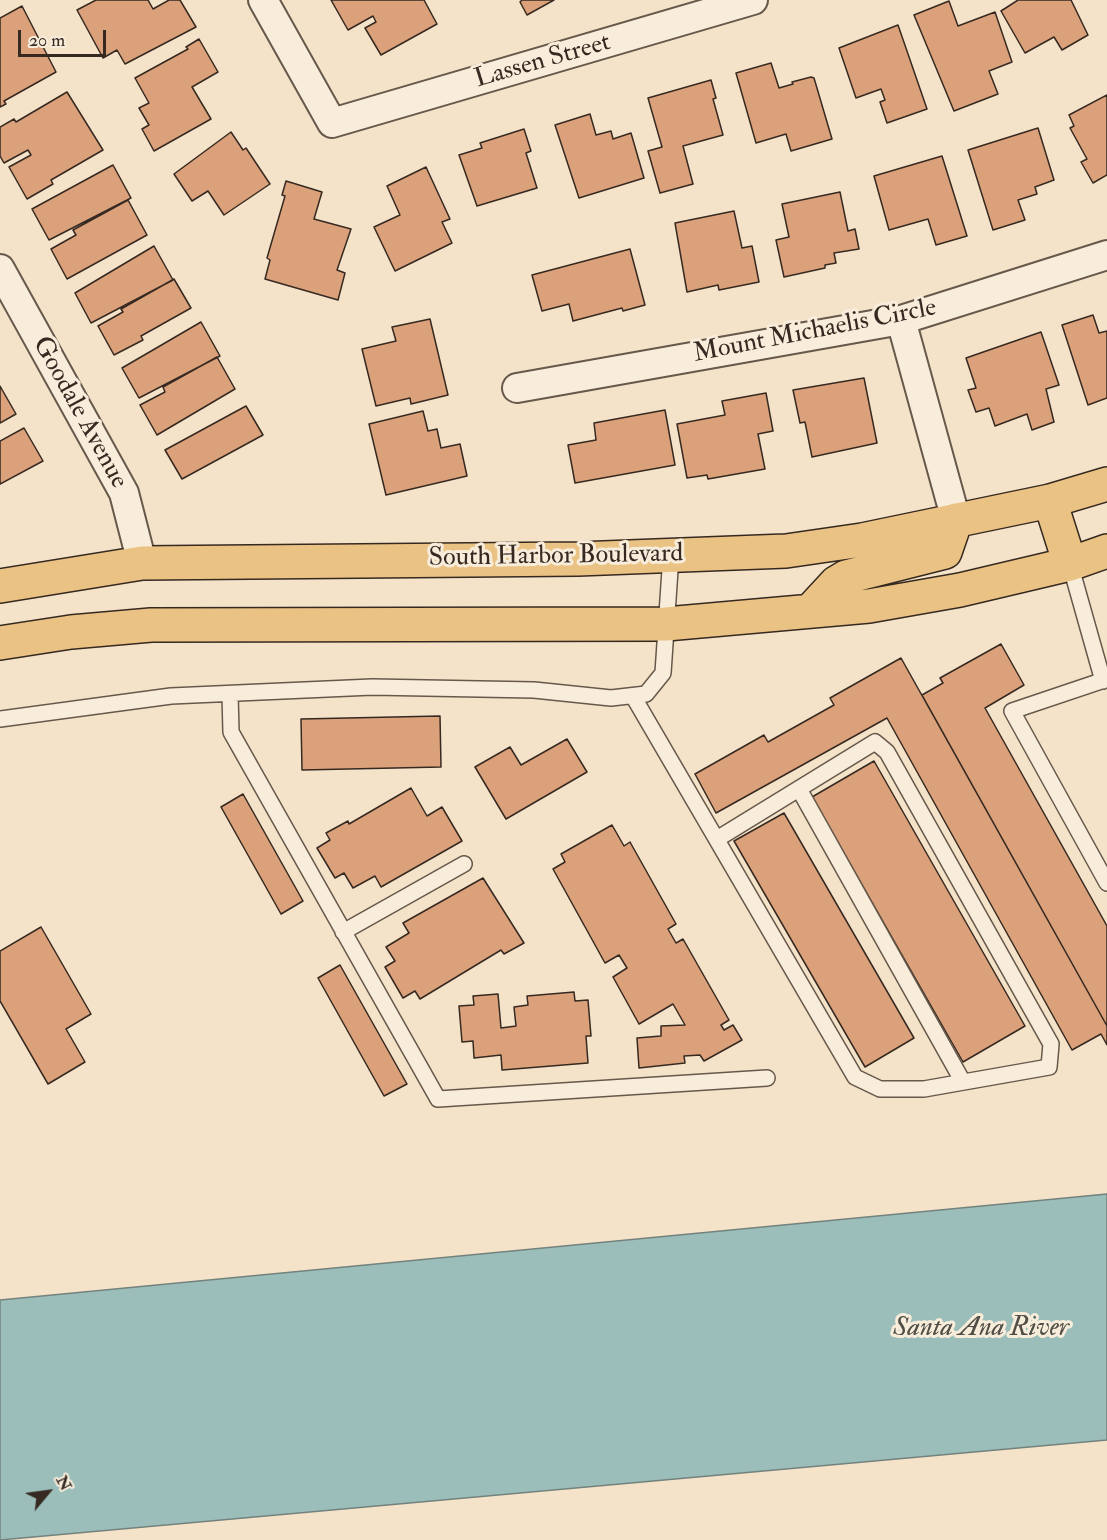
<!DOCTYPE html>
<style>
body{margin:0}
#map{position:relative;width:1107px;height:1540px;overflow:hidden;background:#f4e3c8;font-family:"IM FELL Double Pica",serif}
canvas{display:block}
.north{position:absolute;left:18px;top:1462px;width:60px;height:60px;-webkit-text-stroke:4px #f8eddb;paint-order:stroke;rotate:61deg;font-size:16px;font-weight:700;line-height:24px;text-align:center;color:#362921}
.north::after{content:'';display:block;margin:auto;width:21px;height:27px;background:#362921;clip-path:polygon(50% 0,100% 100%,50% 72%,0 100%)}
.scale{position:absolute;left:18px;top:30px;width:88px;height:27px;box-sizing:border-box;border:3px solid #362921;border-top:0;padding-left:8px;font-size:18px;line-height:21px;white-space:nowrap;color:#362921;-webkit-text-stroke:4px #f8eddb;paint-order:stroke}
</style>
<div id="map">
<canvas width="1107" height="1540"></canvas>
<div class="north">N</div>
<div class="scale">20 m</div>
</div>
<script>
const c = document.querySelector('canvas').getContext('2d');
c.lineJoin = 'round';
function fillPath(path, color) { c.fillStyle = color; c.fill(path, 'evenodd'); }
function trace(path, color, width, dash) { c.strokeStyle = color; c.lineWidth = width; c.lineCap = dash ? 'butt' : 'round'; c.setLineDash(dash || []); c.stroke(path); }
function label(font, color, halo, rows, align = 'center') {
  c.font = font + ' "IM FELL Double Pica",serif'; c.lineWidth = 6; c.setLineDash([]); c.textBaseline = 'middle'; c.strokeStyle = halo; c.fillStyle = color; for (const [text, x, y, turn = 0] of rows) {
    c.save(); c.translate(x, y); c.rotate((+turn || 0) * Math.PI / 180); c.textAlign = isNaN(turn) ? turn : align; if (halo) c.strokeText(text, 0, 0); c.fillText(text, 0, 0); c.restore();
  }
}
const water = new Path2D(`
 M1107,1194V1440L0,1540V1300Z`);
const building = new Path2D(`
 M96,0H148L153,9L169,0H180L196,27L125,64L117,50L103,58L77,10Z
 M331,0H424L437,24L381,55L365,28L376,22L373,16L348,30Z
 M522,0H554L527,15L520,2Z
 M1018,0H1071L1088,35L1062,50L1054,37L1025,53L1001,11Z
 M949,1L958,26L995,12L1012,62L989,71L998,94L954,111L914,15Z
 M22,6L56,72L4,101L6,104L0,107V18Z
 M898,25L927,109L887,123L880,102L885,100L881,89L856,98L839,48Z
 M199,39L218,72L192,87L211,119L154,151L142,129L149,125L139,108L149,103L135,78L188,49L186,47Z
 M771,63L779,88L793,84L792,82L811,77L814,78L832,139L791,151L786,134L756,143L736,73Z
 M711,80L716,98L713,99L723,135L683,146L693,184L660,193L648,151L662,147L648,98Z
 M67,92L103,150L51,180L53,184L27,199L9,167L31,155L28,150L4,163L0,156V127L14,119L16,122Z
 M1107,95V175L1093,183L1081,162L1087,159L1070,128L1074,126L1069,115Z
 M590,114L596,135L611,131L613,139L631,133L644,178L579,198L555,125Z
 M1038,128L1054,180L1035,187L1037,194L1018,200L1025,220L993,230L968,150Z
 M524,129L531,151L526,153L537,188L477,206L459,155L482,148L480,143Z
 M231,132L243,150L246,148L270,184L224,215L208,191L192,201L174,174Z
 M942,156L967,236L936,245L928,219L889,230L874,176Z
 M113,165L131,198L49,240L32,209Z
 M426,167L450,219L442,222L452,243L395,271L374,227L400,215L387,186Z
 M286,181L322,192L314,219L351,229L337,270L345,273L338,300L265,279L270,260L267,258L285,196L282,195Z
 M840,192L848,231L855,229L859,249L834,253L836,263L825,265V268L784,277L776,240L789,237L782,204Z
 M128,200L147,235L67,279L51,249L76,235L73,230Z
 M734,211L742,248L752,246L759,282L719,290L718,285L687,292L675,223Z
 M154,246L173,280L91,323L75,293Z
 M630,249L645,305L623,311L622,308L573,321L569,304L542,311L532,275Z
 M174,279L191,308L141,336L143,340L114,355L98,326L123,312L121,309Z
 M1093,315L1099,333L1107,331V398L1088,405L1062,325Z
 M430,319L448,395L411,404L410,398L376,406L362,349L396,341L392,327Z
 M201,322L220,356L139,398L122,368Z
 M1041,332L1059,385L1046,389L1054,422L1032,430L1027,414L995,426L989,408L976,412L968,390L976,388L966,358Z
 M217,357L235,389L157,435L140,405L165,392L163,387Z
 M864,378L877,443L812,457L805,422L800,423L793,390Z
 M0,386L16,414L0,423Z
 M766,393L773,431L758,434L765,469L708,479L707,475L687,478L677,424L725,415L722,401Z
 M246,406L263,435L182,479L165,450Z
 M665,410L675,465L575,483L568,445L596,440L594,423Z
 M423,411L428,431L437,429L441,448L460,444L467,476L386,495L369,424Z
 M24,428L43,461L0,484V441Z
 M1001,644L1024,685L985,708L1107,926V1026L922,695L943,683L940,678Z
 M901,658L1107,1026V1045L1101,1034L1072,1050L887,718L716,813L695,774L764,735L768,742L834,705L830,698Z
 M440,716L441,767L302,770L301,719Z
 M567,739L587,772L506,819L475,767L510,747L521,765Z
 M874,761L1025,1026L963,1062L812,797Z
 M411,788L427,816L442,807L462,841L381,887L375,876L353,888L344,873L335,878L317,848L330,840L326,833L348,821L349,824Z
 M243,794L303,901L281,914L221,807Z
 M784,813L914,1038L865,1067L734,841Z
 M612,825L624,846L630,842L676,924L668,929L676,943L683,939L729,1020L721,1025L724,1030L733,1025L742,1040L704,1061L700,1055L684,1056L685,1063L639,1068L637,1038L661,1036V1026L685,1025L673,1004L639,1024L613,977L627,968L619,955L605,963L553,869L565,862L561,854Z
 M483,878L524,943L504,954L501,950L420,999L415,991L403,998L385,967L395,961L386,947L409,933L403,923Z
 M41,927L91,1014L66,1029L85,1062L48,1084L0,1001V951Z
 M340,965L407,1084L384,1096L318,978Z
 M574,992L575,1001L588,1000L591,1036H586L588,1063L502,1070L501,1055L474,1058L473,1041L462,1042L459,1006L474,1005L473,996L498,994L501,1028L516,1026L514,1007L528,1005L527,996Z`);
const service = new Path2D(`
 M1070,564L1103,681
 M1107,679L1012,711L1107,883
 M230,694L231,732L438,1099L767,1078
 M633,696L855,1077L880,1089H924L1049,1067L1051,1044L887,752L875,742L717,839
 M0,719L171,696L372,687L534,690L611,698L646,694L663,673L671,555
 M799,789L963,1082
 M343,932L464,864`);
const minor = new Path2D(`
 M263,0L332,123L753,0
 M0,269L124,493L142,563
 M901,320L956,520
 M517,388L901,320L1107,255`);
const primary = new Path2D(`
 M1050,501L1070,564
 M0,586L142,563L578,559L786,551L862,540L1050,501L1107,484
 M811,610L836,583L846,577L945,552L956,520
 M0,643L71,632L151,625L666,624L869,606L960,590L1070,564L1107,551`);
const streetNames = [
 ["Lassen Street",543,62,-16],
 ["Mount Michaelis Circle",815,332,-11],
 ["Goodale Avenue",79,413,61],
 ["South Harbor Boulevard",556,557,-1]
];
const waterNames = [
 ["Santa Ana River",981,1329]
];
fillPath(water, '#9cbeba');
trace(water, '#73827d', 1.5);
fillPath(building, '#dba17a');
trace(building, '#362921', 1.5);
trace(service, '#66584b', 18);
trace(minor, '#66584b', 32);
trace(primary, '#362921', 36);
trace(service, '#f8eddb', 15);
trace(minor, '#f8eddb', 28);
trace(primary, '#eac284', 33);
label('26px', '#362921', '#f8eddb', streetNames);
label('italic 27px', '#504e47', '#f8eddb', waterNames);
</script>
